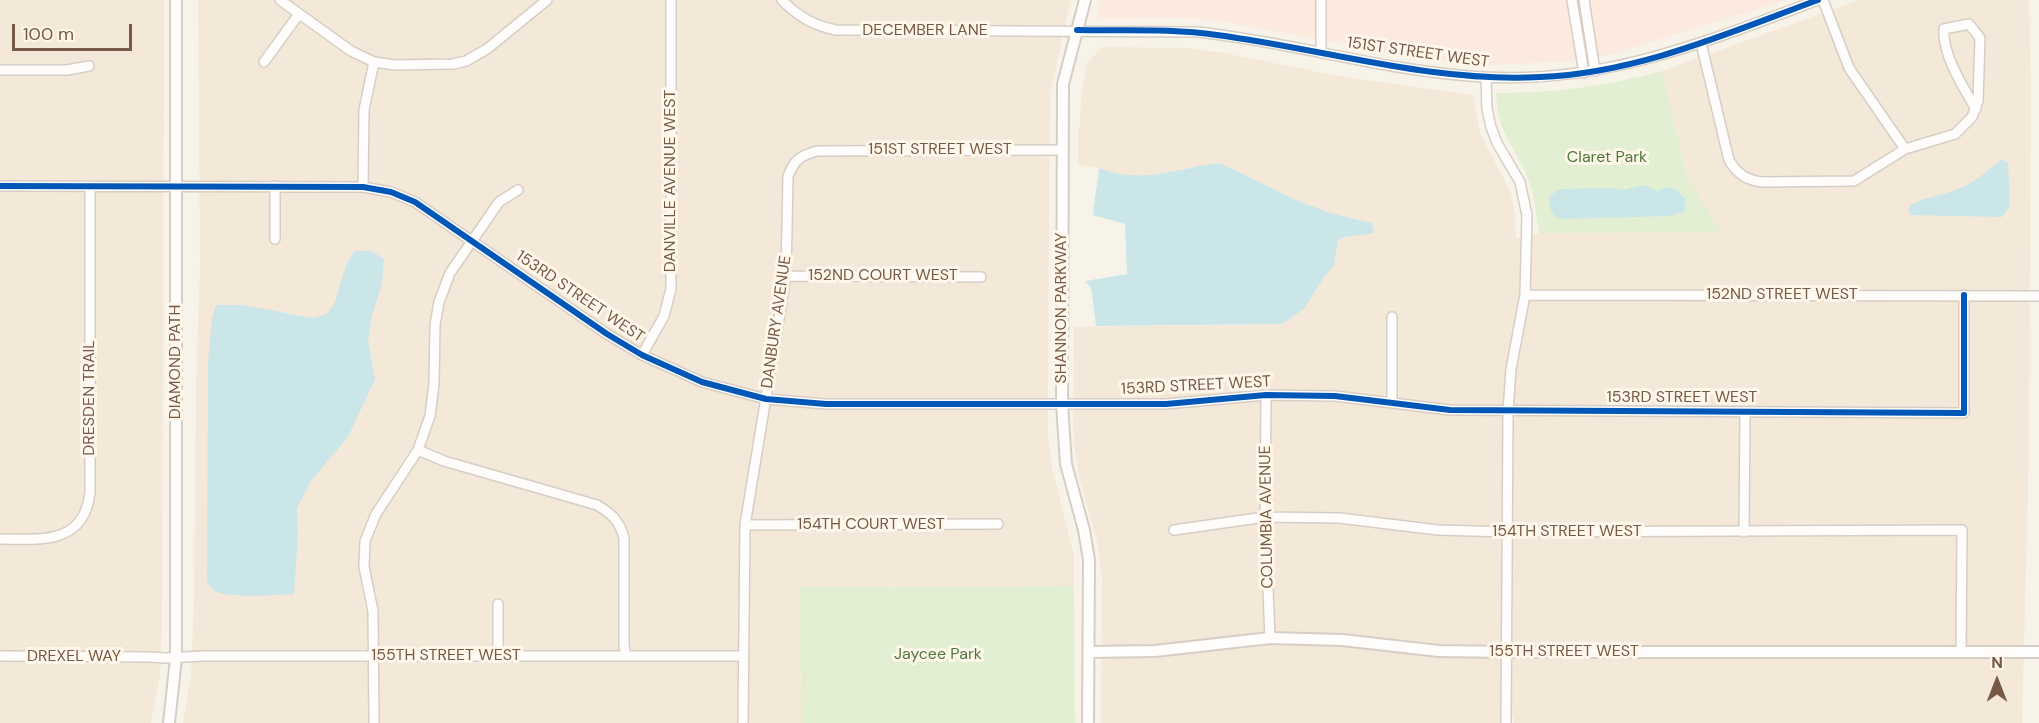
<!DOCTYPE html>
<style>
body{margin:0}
#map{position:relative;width:2039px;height:723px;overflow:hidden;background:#f8f3e9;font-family:"DM Sans",sans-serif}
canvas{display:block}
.north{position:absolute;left:1967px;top:651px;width:60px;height:60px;-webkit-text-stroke:4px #fff7ea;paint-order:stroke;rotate:0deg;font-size:16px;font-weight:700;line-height:24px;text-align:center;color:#775947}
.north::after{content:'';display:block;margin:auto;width:21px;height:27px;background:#775947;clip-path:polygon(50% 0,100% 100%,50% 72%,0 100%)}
.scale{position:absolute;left:12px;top:24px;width:120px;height:27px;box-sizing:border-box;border:3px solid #775947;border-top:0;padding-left:8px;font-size:18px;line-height:21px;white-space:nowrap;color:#775947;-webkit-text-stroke:4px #fff7ea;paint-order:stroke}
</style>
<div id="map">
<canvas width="2039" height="723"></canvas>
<div class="north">N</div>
<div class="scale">100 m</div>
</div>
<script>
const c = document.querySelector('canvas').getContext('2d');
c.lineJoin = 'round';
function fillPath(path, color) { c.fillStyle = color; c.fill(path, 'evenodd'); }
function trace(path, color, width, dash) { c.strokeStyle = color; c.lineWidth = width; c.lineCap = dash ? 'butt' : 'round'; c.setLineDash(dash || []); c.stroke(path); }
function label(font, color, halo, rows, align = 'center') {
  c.font = font + ' "DM Sans",sans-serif'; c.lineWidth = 6; c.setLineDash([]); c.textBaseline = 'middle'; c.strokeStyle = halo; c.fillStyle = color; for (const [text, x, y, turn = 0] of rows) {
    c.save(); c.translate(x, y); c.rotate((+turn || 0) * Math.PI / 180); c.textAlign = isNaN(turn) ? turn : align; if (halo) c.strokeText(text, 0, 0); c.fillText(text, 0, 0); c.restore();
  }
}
const residential = new Path2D(`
 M0,0H164L162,624L160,676L151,723H0Z
 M198,0H1071L1050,95L1048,380V434L1052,468L1074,555V586L800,587L801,723H183L191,674L194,599L196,389L200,264Z
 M1859,0H2029L2031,88L2029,451L2022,723H1514L1513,714L1506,716V723H1101L1102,577L1098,546L1079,476L1075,449L1073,424L1074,327L1282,324L1304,309L1324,277L1334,266L1338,240L1345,237L1373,232L1372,223L1330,213L1296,200L1220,163L1154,176H1130L1112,173L1099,168L1078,165V131L1080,123L1081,97L1087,63L1102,47L1187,48L1224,53L1338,76L1473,95L1480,133L1511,193L1514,210L1516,239L1539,233L1719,232L1687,177L1662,71Z`);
const commercial = new Path2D(`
 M1102,0H1787L1612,54L1576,61L1488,65L1426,59L1215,20L1180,18L1096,19Z`);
const green = new Path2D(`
 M1662,71L1687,176L1720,232L1539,233C1536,213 1534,192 1526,174C1512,142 1497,132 1496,93C1553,93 1607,86 1662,71Z
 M1074,586L1075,723H801L800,587Z`);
const water = new Path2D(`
 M2002,159L2008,163L2010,206L2002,217L1909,215V206C1924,197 1942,196 1958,189C1975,183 1988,170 2002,159Z
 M1220,163L1296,200L1330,213L1372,223L1374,233L1345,237L1338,240L1334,266L1324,277L1304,309L1282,324L1096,326L1091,288L1085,281L1127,274L1125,224L1093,215L1099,168C1141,185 1177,168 1220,163Z
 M1643,185L1658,191L1667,187L1678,191L1685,199V211L1671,216L1559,219C1550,214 1550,208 1549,197L1559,189L1610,188L1622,190Z
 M354,251H371L384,259L382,284L372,315L368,341L375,379L348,437L310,482L297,509L298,534L294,594C277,595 227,599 213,590C211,588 209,585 207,583L208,361L212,318L216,305H242L313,318L327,314L335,302L346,265Z`);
const minor = new Path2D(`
 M280,0L351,51L374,62L395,65L453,64L466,61L487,49L547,0
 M782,0C797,16 814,26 836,30L1197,32C1293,42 1388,72 1484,77C1605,84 1708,41 1818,0
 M1321,0V53
 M1572,0L1584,73
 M1584,0L1595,71
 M1823,0L1849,68L1905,149
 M1701,43L1729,160C1737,174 1747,181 1763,182L1854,181L1905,149L1955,134L1972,117L1978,101L1980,38L1969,24L1944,29C1942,54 1963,87 1976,109
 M264,62L299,14
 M0,70H67L89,66
 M1486,78L1487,109L1491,127L1497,143L1520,182L1527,215L1525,295L1511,369L1508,412L1506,723
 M0,186L363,187L391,192L415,202L607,334L642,355L702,382L766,399L826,404H1166L1266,395L1335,396L1450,410L1964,413V295
 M275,186V239
 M363,187L364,110L374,62
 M786,276L981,277
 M1525,295L2039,296
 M642,355L664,316L671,289V0
 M1266,395L1265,517L1270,638
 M1392,403V317
 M418,450L444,461L597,505C612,514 619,520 624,538V645L626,656
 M745,525L998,524
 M1174,530L1265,517L1339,518L1438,530L1507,532L1962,530L1961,652
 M1744,532L1745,412
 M0,539C30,539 71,545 85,512C88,506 89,499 90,493V187
 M498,604V656
 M0,656L149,657L167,658L203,656H743
 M374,723L373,611L364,567L365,541L376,514L418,450L430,416L434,384L435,325L439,302L450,273L499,202L518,190
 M743,723L745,525L786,276L788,176C795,159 800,156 817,151L1063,150`);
const tertiary = new Path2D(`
 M1085,0L1063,84L1062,404L1066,464L1084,530L1089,560L1088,723
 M1090,652L1155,651L1270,638L1342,640L1439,651L1506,652H2039
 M169,723L176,658V0`);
const cycleway = new Path2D(`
 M1077,30C1123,31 1171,28 1217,35C1324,49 1431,83 1540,77C1638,73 1728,33 1818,0
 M0,186L363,187L391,192L415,202L607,334L642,355L702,382L766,399L826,404H1166L1266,395L1335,396L1450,410L1964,413V295`);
const streetNames = [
 ["DECEMBER LANE",925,31],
 ["151ST STREET WEST",1418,53,8],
 ["151ST STREET WEST",940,150],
 ["DANVILLE AVENUE WEST",671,181,-90],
 ["152ND COURT WEST",883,276],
 ["152ND STREET WEST",1782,295],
 ["153RD STREET WEST",580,297,34],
 ["SHANNON PARKWAY",1062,308,-90],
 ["DANBURY AVENUE",777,322,-82],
 ["DIAMOND PATH",176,362,-90],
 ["153RD STREET WEST",1196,386,-3],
 ["DRESDEN TRAIL",90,398,-90],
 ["153RD STREET WEST",1682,398],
 ["COLUMBIA AVENUE",1267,517,-91],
 ["154TH COURT WEST",871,525],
 ["154TH STREET WEST",1567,532],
 ["155TH STREET WEST",1564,652],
 ["155TH STREET WEST",446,656],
 ["DREXEL WAY",74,657]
];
const parkNames = [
 ["Claret Park",1607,158],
 ["Jaycee Park",938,655]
];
fillPath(residential, '#f4e8d9');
fillPath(commercial, '#fceadf');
fillPath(green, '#e3efd2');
fillPath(water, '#cae6e9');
trace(minor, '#d6cec6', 12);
trace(tertiary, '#d6cec6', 14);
trace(minor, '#fefdfc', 9);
trace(tertiary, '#fefdfc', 10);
trace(cycleway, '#0057b8', 6);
label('16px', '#775947', '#fff7ea', streetNames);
label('16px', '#4c783c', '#fff7ea', parkNames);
</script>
